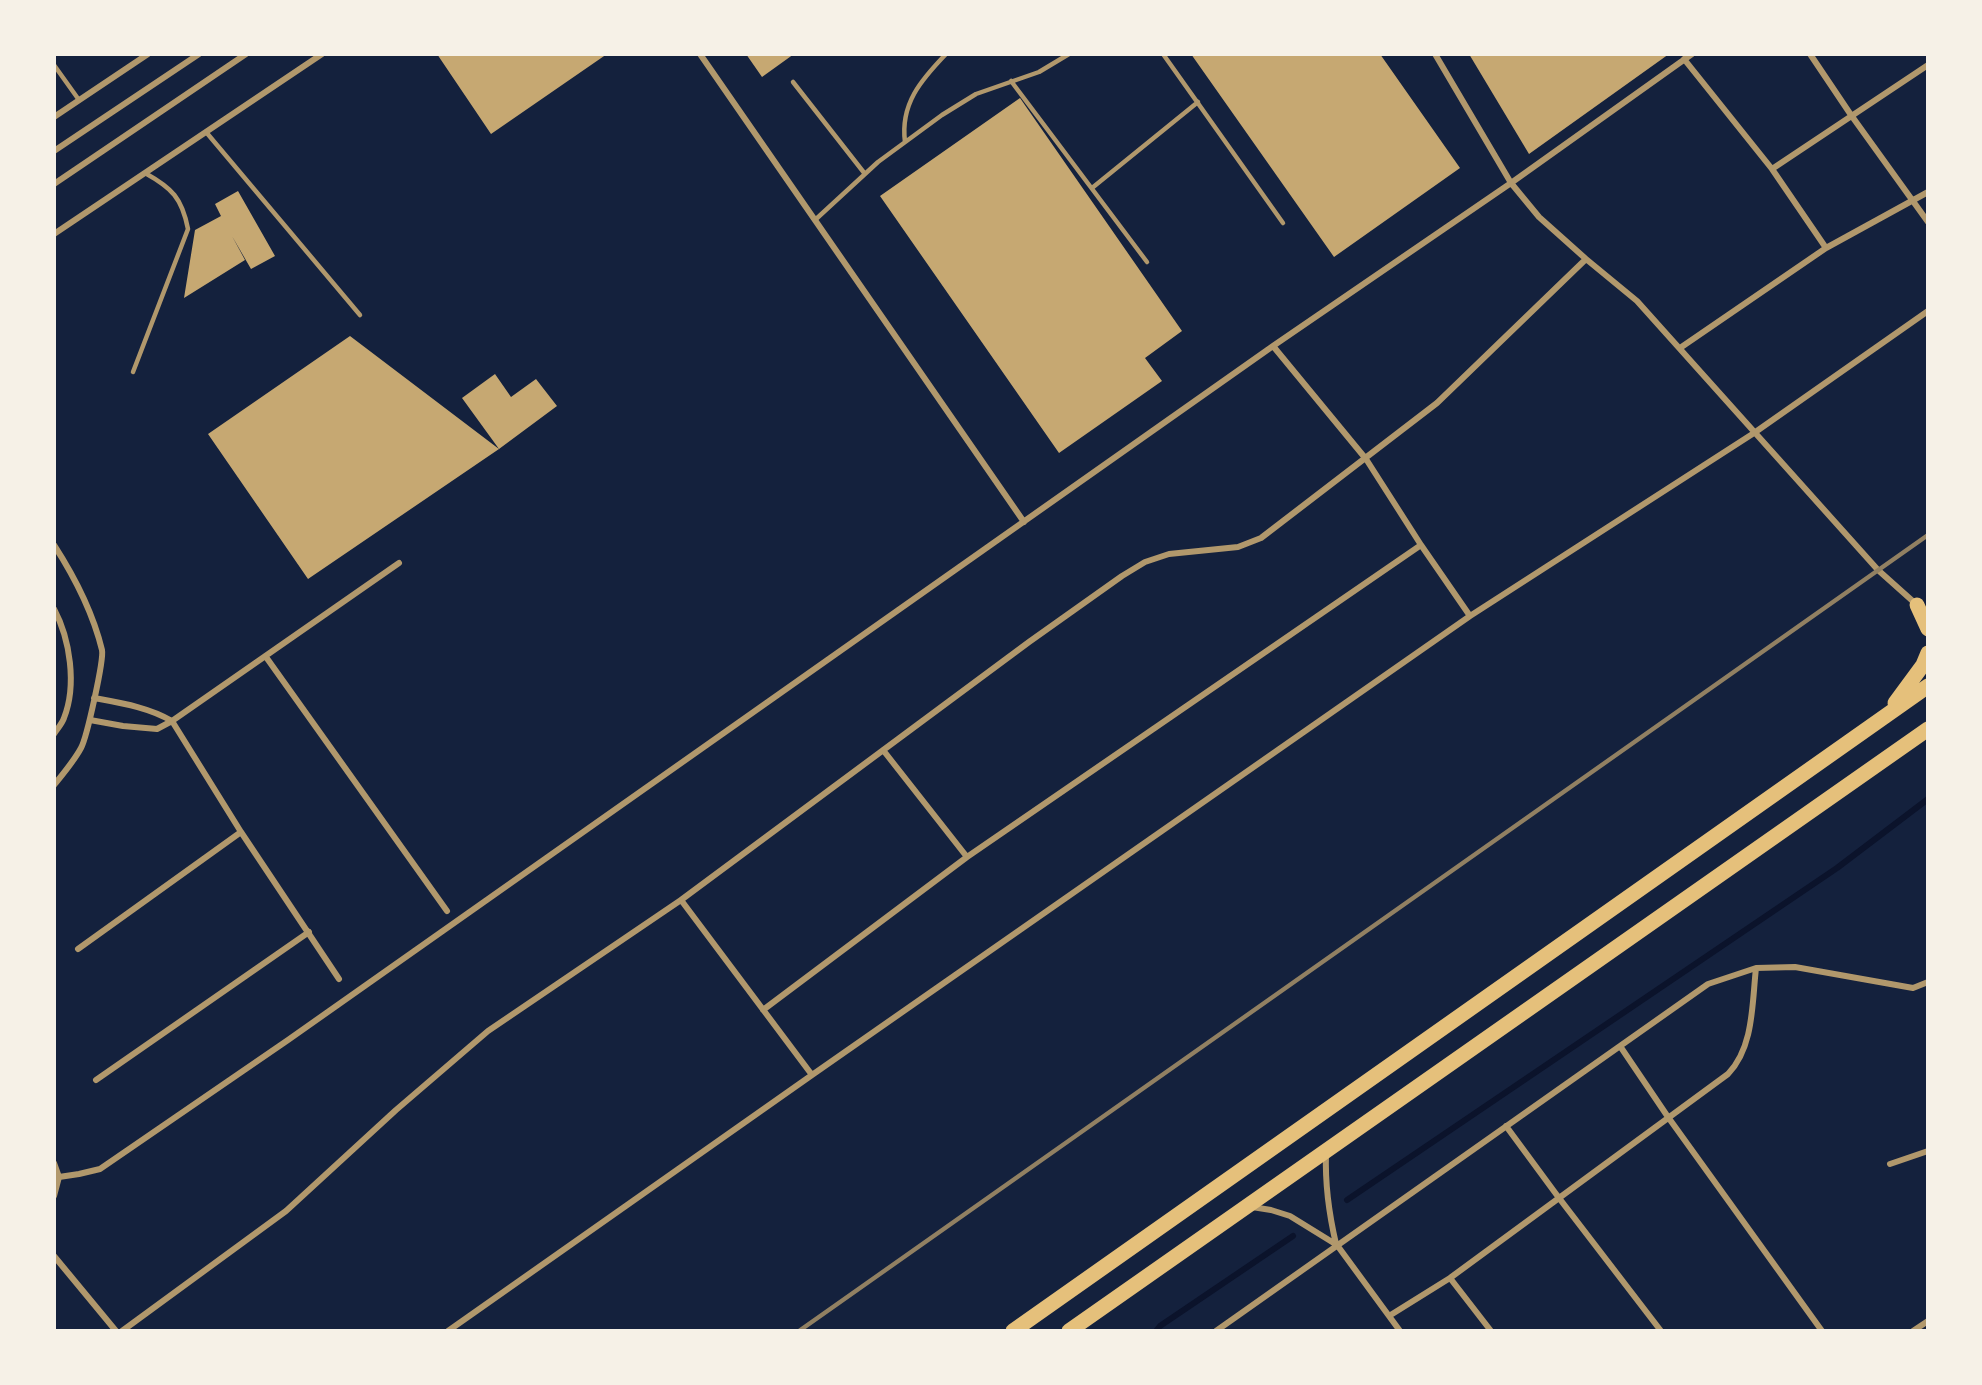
<!DOCTYPE html>
<style>
body{margin:0}
#map{position:relative;width:1982px;height:1385px;overflow:hidden;background:#14213d;font-family:"Archivo Narrow",sans-serif}
canvas{display:block}
.frame{position:absolute;inset:0;border:56px solid #f6f1e7;pointer-events:none}
</style>
<div id="map">
<canvas width="1982" height="1385"></canvas>
<div class="frame"></div>
</div>
<script>
const c = document.querySelector('canvas').getContext('2d');
c.lineJoin = 'round';
function trace(path, color, width, dash) { c.strokeStyle = color; c.lineWidth = width; c.lineCap = dash ? 'butt' : 'round'; c.setLineDash(dash || []); c.stroke(path); }
function fillPath(path, color) { c.fillStyle = color; c.fill(path, 'evenodd'); }
const stream = new Path2D(`
 M1347,1200L1837,868L1928,799
 M1156,1331L1160,1326L1293,1236`);
const building = new Path2D(`
 M437,54H607L491,134Z
 M746,54H794L762,77Z
 M1191,54H1380L1460,168L1334,257Z
 M1469,54H1669L1529,154Z
 M1020,98L1182,331L1145,358L1162,381L1059,453L880,196Z
 M238,191L275,256L251,269L232,236L245,260L184,298L195,230L221,216L215,204Z
 M350,336L499,449L462,398L495,374L511,397L536,379L557,406L499,449L308,579L208,434Z`);
const service = new Path2D(`
 M1163,54L1283,223
 M54,65L79,100
 M1011,81L1147,262
 M793,82L865,174
 M206,132L360,315
 M905,142C900,104 921,80 946,54
 M1092,188L1198,102
 M815,220L878,162L942,115L976,94L1039,72L1069,54
 M133,372L188,229C182,198 172,188 145,173`);
const minor = new Path2D(`
 M700,54L1024,522
 M1435,54L1511,183L1539,217L1586,259L1637,301L1878,570L1916,604
 M1810,54L1851,115L1928,222
 M1684,59L1772,169L1826,248
 M54,117L148,54
 M54,151L199,54
 M1772,169L1928,65
 M54,184L246,54
 M54,234L322,54
 M1273,346L1366,459L1421,545L1470,616
 M1680,348L1826,248L1928,192
 M54,545C74,576 93,613 102,650C104,660 87,737 81,748C74,761 63,774 54,785
 M54,609C70,639 77,685 64,718C62,724 57,729 54,734
 M266,657L447,911
 M94,698C121,703 148,707 172,721L241,832L339,979
 M90,720L123,726L157,729L172,721L399,563
 M883,750L967,857
 M681,900L812,1075
 M78,949L241,832
 M763,1010L967,857L1421,545
 M1620,1046L1668,1117L1822,1331
 M96,1080L309,932
 M1506,1126L1559,1198L1661,1331
 M1326,1154C1325,1184 1329,1214 1336,1244
 M54,1163L59,1177
 M1890,1164L1928,1151
 M54,1196L59,1177L79,1174L100,1169L288,1040L1273,346L1511,183L1692,54
 M1252,1207L1271,1210L1290,1216L1337,1245L1400,1331
 M54,1256L116,1331
 M1450,1278L1491,1331
 M1389,1316L1450,1278L1728,1074C1754,1047 1752,1003 1756,968
 M122,1331L286,1211L396,1110L488,1031L681,900L1029,642L1122,576L1145,562L1169,554L1238,547L1261,538L1437,403L1586,259
 M448,1331L812,1075L1470,616L1754,433L1928,311
 M1216,1331L1708,984L1756,968L1795,967L1913,988L1928,982
 M1913,1331L1928,1321`);
const primary = new Path2D(`
 M1917,605L1928,629
 M1895,703L1923,665L1928,653
 M1013,1331L1928,686
 M1069,1331L1928,729`);
const rail = new Path2D(`
 M799,1331L1928,535`);
trace(stream, '#0b132b', 6);
fillPath(building, '#c6a872');
trace(service, '#b1986c', 4.5);
trace(minor, '#b1986c', 6);
trace(primary, '#e5c07b', 15);
trace(rail, '#918062', 4.5);
</script>
